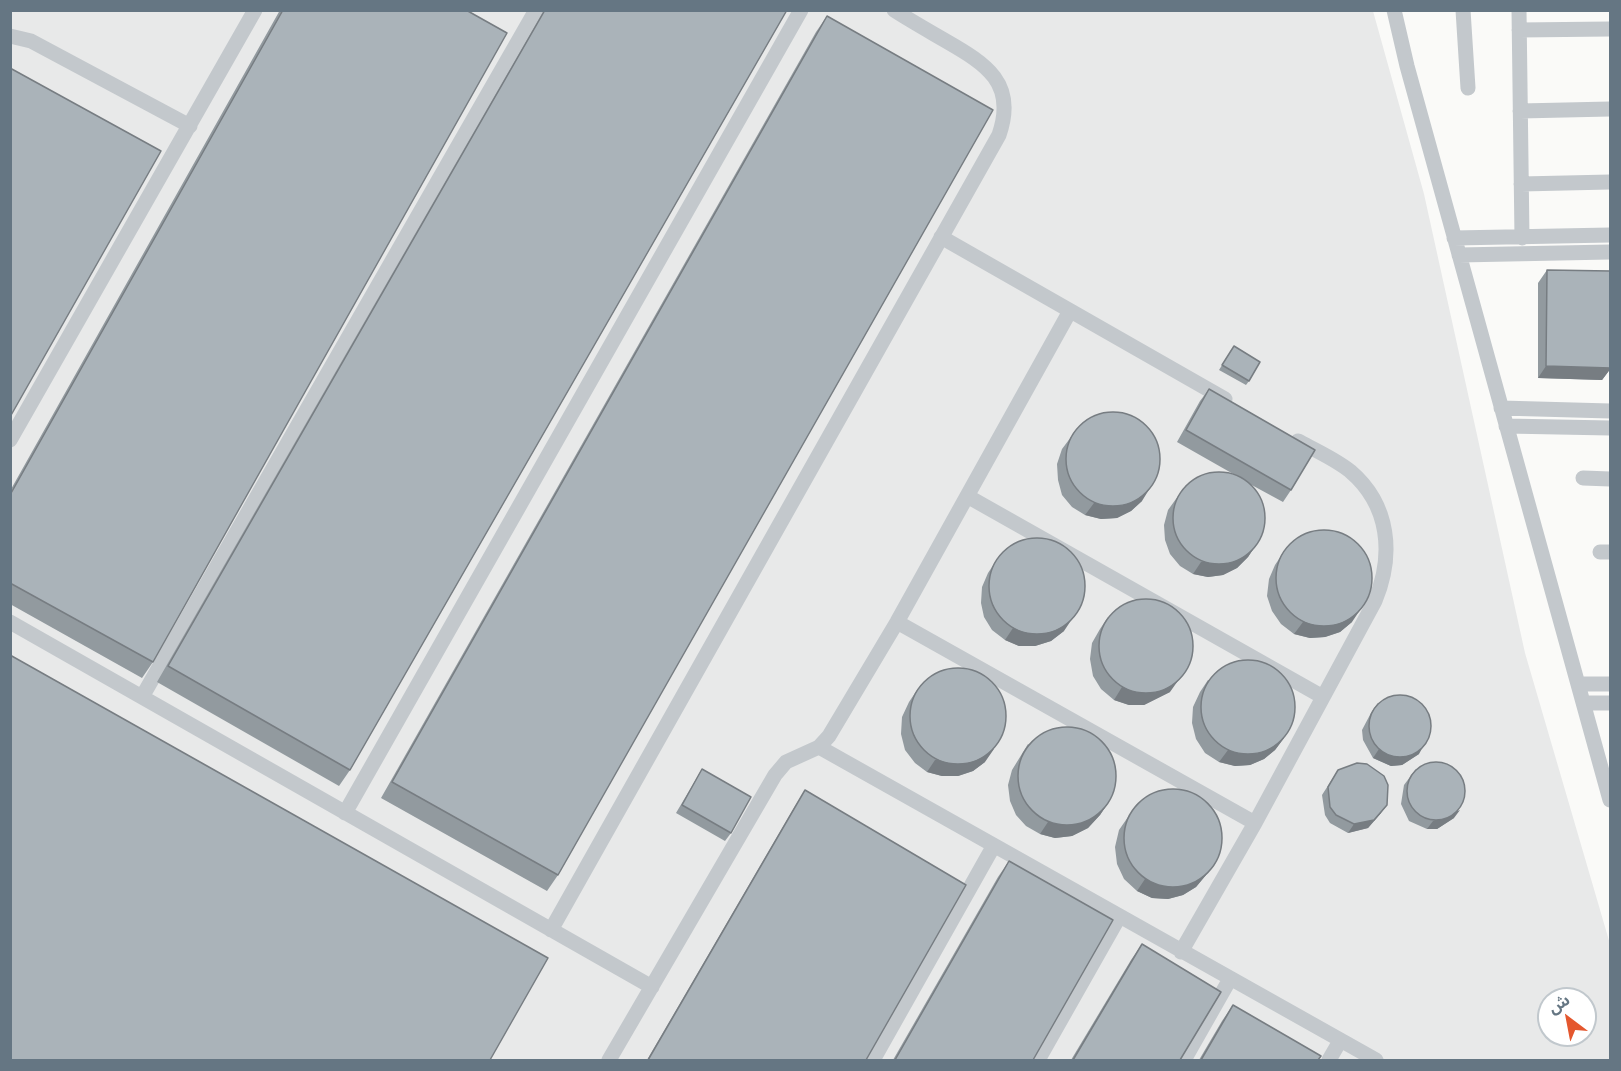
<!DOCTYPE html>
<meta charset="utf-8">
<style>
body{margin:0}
#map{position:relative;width:1621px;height:1071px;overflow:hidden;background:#fafaf8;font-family:Ubuntu,"Noto Sans Arabic",sans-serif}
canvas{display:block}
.frame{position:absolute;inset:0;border:12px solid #657683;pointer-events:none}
.north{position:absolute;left:1537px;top:987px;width:60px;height:60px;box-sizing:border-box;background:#fff;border:2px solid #c1c8cd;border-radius:50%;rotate:328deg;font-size:16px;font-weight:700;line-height:24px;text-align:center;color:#657683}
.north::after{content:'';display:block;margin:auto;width:21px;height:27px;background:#e4572e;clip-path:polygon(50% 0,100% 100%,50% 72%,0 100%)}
</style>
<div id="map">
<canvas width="1621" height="1071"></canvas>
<div class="frame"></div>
<div class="north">ش</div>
</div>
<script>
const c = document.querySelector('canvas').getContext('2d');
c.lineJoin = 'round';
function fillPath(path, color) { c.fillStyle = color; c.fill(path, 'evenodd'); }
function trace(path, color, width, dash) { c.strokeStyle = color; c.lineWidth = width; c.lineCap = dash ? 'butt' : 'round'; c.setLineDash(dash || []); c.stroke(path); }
const built = new Path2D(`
 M14,10L1373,11L1424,194L1525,653L1610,944V1060H11L10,12ZM1549,999H1585V1035H1549Z`);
const lane = new Path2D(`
 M1394,10L1407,66L1610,800
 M1463,10L1468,88
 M1519,10L1522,238
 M1519,30L1610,29
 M10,36L31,41L190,126
 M1520,111L1610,109
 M1521,184L1610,182
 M941,237L1225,399
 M1454,238L1610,235
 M1459,255L1610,252
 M1501,408L1610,411
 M1506,426L1610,428
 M10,440L255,10
 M1583,478L1610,479
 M967,496L1323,697
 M1600,552H1610
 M10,622L652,987
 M897,622L1255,823
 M1578,684H1610
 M142,697L536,10
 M1584,703H1610
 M819,747L1376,1060
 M345,813L801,10
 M551,930L999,135C1017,83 986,64 946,41C929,31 911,21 894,10
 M1181,952L1255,823L1375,601C1394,555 1390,505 1350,471C1335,459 1315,450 1298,441
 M609,1060L775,775L786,762L819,747L829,736L897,622L1070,311
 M873,1060L993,847
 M1038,1060L1119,917
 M1184,1060L1230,979
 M1329,1060L1340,1041`);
const wall = new Path2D(`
 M280,10H466L153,662L142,678L10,604V491Z
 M544,10H787L350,770L339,786L157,682Z
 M827,16L558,875L547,891L381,798L816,32Z
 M1547,270L1611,368L1602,380L1538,378V283Z
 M1231,351L1249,381L1246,385L1219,370Z
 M1209,389L1291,490L1283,502L1248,483L1256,545L1248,557L1237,568L1223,575L1208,577L1193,574L1180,566L1170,554L1165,540L1164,525L1168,510L1186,485L1235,475L1177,442L1200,401Z
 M1071,437L1142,501L1131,511L1117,518L1101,519L1085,515L1072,507L1062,495L1058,480L1057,464L1062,449Z
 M1283,553L1352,622L1340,632L1325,637L1310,638L1294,634L1281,624L1272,611L1267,596L1269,579L1275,565Z
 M996,561L1064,631L1051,641L1035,646H1019L1005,640L992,630L984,617L981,603L982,587L988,573Z
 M1108,617L1170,692L1144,705H1129L1114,700L1101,689L1093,676L1090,659L1092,643L1100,629Z
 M1208,680L1284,738L1275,750L1264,759L1250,765L1235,766L1219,762L1205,753L1196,739L1192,723L1193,707L1200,692Z
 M917,690L985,762L973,771L958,776H942L927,772L915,763L905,750L901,734L902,717L909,702Z
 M1378,703L1419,754L1402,765L1391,766L1373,758L1363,740L1362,730L1372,711Z
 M1028,744L1108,803L1100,815L1088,828L1072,836L1055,838L1040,834L1026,826L1016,815L1010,801L1008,785L1012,770Z
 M702,769L731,833L725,841L676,813Z
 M1416,769L1454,818L1437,829H1427L1409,821L1401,804L1404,785Z
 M1338,770L1381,813L1368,828L1348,833L1330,823L1325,815L1322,795Z
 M805,790L866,1060H647L795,806Z
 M1137,804L1206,875L1196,887L1183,895L1168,899L1152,898L1137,891L1124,879L1117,864L1115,847L1119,830Z
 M1009,861L1033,1060H893L998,877Z
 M1142,944L1180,1060H1071L1131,960Z
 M1233,1005L1318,1060H1199L1222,1021Z`);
const shadedWall = new Path2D(`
 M1546,366L1611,368L1602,380L1538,378Z
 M1150,488L1142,501L1131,511L1117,518L1101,519L1085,515L1094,503Z
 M1256,545L1248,557L1237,568L1223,575L1208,577L1193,574L1201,562Z
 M1360,610L1352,622L1340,632L1325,637L1310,638L1294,634L1303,622Z
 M1072,619L1064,631L1051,641L1035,646H1019L1005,640L1013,628Z
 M1187,668L1170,692L1144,705H1129L1114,700L1122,687Z
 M1284,738L1275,750L1264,759L1250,765L1235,766L1219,762L1228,750Z
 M1424,745L1419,754L1402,765L1391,766L1373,758L1379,749Z
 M994,749L985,762L973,771L958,776H942L927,772L935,760Z
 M1108,803L1100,815L1088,828L1072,836L1055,838L1040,834L1048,822Z
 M1387,805L1381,813L1368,828L1348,833L1354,824Z
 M1460,810L1454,818L1437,829H1427L1433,821Z
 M1215,863L1206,875L1196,887L1183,895L1168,899L1152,898L1137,891L1145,879Z`);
const building = new Path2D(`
 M283,10H466L507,33L153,662L10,583V495Z
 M545,10H787L350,770L168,666Z
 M827,16L993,110L558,875L392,782Z
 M10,68L161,151L10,417Z
 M1547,270L1611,271V368L1546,366Z
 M1234,346L1260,362L1249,381L1222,365Z
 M1209,389L1315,450L1291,490L1186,430Z
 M1066 459a47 47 0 1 1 94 0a47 47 0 1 1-94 0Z
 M1173 518a46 46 0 1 1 92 0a46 46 0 1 1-92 0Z
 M1276 578a48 48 0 1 1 96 0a48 48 0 1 1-96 0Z
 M989 586a48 48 0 1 1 96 0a48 48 0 1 1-96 0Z
 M1099 646a47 47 0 1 1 94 0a47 47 0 1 1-94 0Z
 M10,655L548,958L490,1060H10Z
 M1201 707a47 47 0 1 1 94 0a47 47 0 1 1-94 0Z
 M910 716a48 48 0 1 1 96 0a48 48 0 1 1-96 0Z
 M1369 726a31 31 0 1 1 62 0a31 31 0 1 1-62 0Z
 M1018 776a49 49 0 1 1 98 0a49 49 0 1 1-98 0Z
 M1407 791a29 29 0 1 1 58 0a29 29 0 1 1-58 0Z
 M1357,763L1367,764L1384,776L1388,785L1387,805L1374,820L1354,824L1336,815L1330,807L1328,787L1338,770Z
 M702,769L751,797L731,833L682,805Z
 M1124 838a49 49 0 1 1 98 0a49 49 0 1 1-98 0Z
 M805,790L966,885L866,1060H648Z
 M1009,861L1113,920L1033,1060H895Z
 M1142,944L1221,992L1180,1060H1073Z
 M1233,1005L1321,1056L1318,1060H1201Z`);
fillPath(built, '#e8e9e9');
trace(lane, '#c3c8cc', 15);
fillPath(wall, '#929a9f');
fillPath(shadedWall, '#777d82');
fillPath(building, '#aab3b9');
trace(building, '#777d82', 1.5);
</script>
